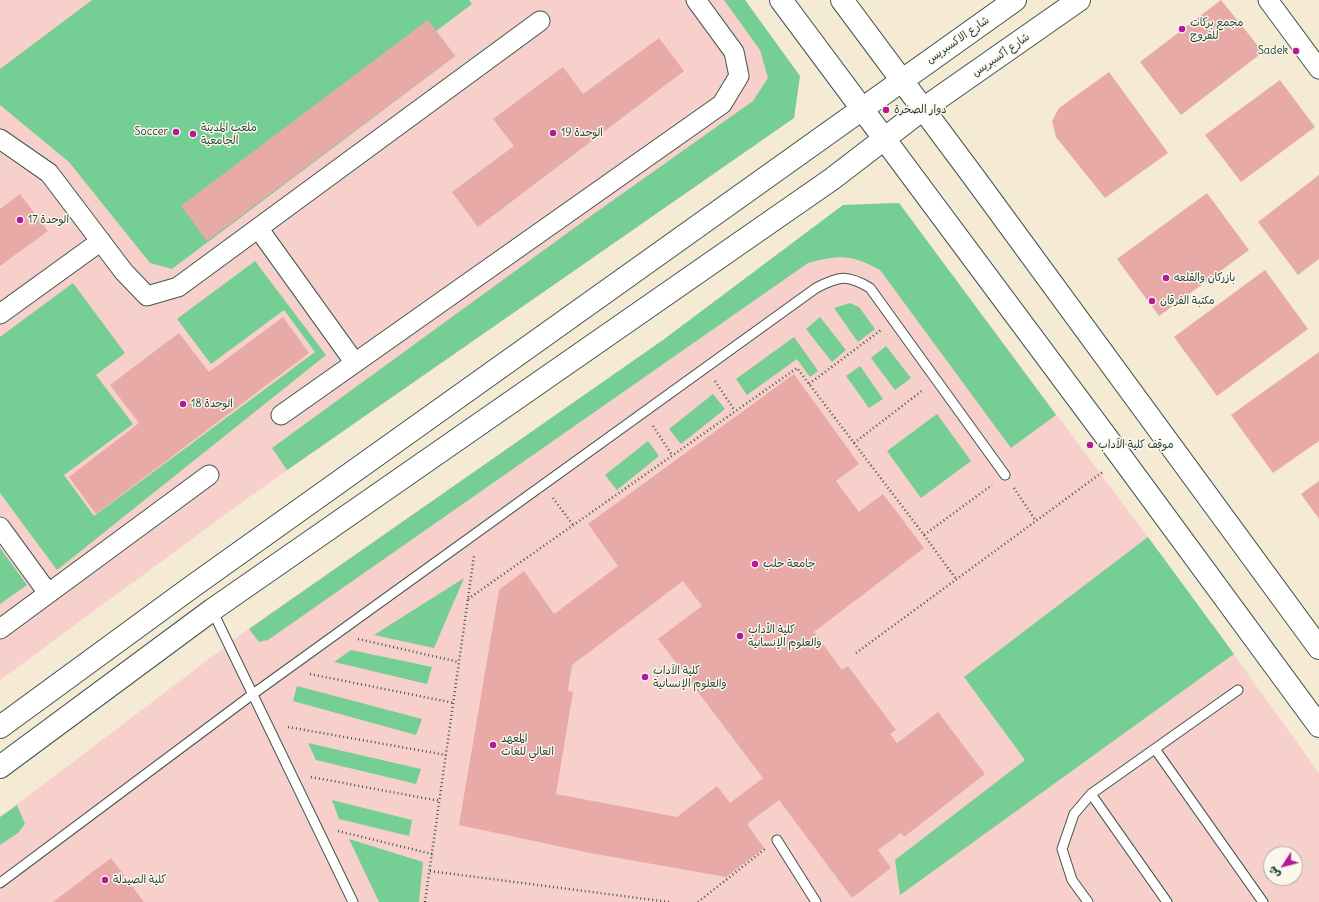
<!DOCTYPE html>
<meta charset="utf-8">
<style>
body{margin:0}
#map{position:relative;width:1319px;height:902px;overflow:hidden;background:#f5ead4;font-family:Delius,"Playpen Sans Arabic",sans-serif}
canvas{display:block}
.north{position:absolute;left:1263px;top:846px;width:40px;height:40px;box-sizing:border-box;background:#fbf7ec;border:1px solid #a3ada2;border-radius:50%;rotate:234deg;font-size:11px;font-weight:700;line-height:16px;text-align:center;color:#1f3d34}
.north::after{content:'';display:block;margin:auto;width:14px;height:18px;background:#b5179e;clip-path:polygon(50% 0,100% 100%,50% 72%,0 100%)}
</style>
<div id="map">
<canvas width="1319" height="902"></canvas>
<div class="north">ش</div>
</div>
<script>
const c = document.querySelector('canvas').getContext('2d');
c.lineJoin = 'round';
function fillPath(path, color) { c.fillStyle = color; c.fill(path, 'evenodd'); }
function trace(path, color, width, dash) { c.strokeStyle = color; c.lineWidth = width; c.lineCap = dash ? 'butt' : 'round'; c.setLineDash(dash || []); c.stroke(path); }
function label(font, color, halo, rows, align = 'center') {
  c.font = font + ' Delius,"Playpen Sans Arabic",sans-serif'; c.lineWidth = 3; c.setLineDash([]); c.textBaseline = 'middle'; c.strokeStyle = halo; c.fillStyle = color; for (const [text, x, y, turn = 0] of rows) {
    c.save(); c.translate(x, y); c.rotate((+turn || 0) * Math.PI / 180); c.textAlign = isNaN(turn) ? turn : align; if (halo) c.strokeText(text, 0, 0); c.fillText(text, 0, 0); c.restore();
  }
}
const built = new Path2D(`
 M0,0H745L800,76L794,118L252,495L0,680Z
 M899,203L1188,591L1319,773V902H0V817L258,622L663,340L843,205ZM1271,854H1295V878H1271Z`);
const green = new Path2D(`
 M92,0H469L472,4L436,31L455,56L172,269L150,263L69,162L0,105V69Z
 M724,0H745L800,76L794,118L287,470L272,448L588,218L753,101L768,78L760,50Z
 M899,203L1056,415L1011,448L880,270C850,254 840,255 808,263L268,640L259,642L249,629L663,340L843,205Z
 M255,261L326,355L57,570L0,493V337L73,283L125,353L96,375L133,424L64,475L94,516L315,352L284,310L211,364L177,319Z
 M850,303L859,307L875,329L858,342L834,308Z
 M820,317L846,350L832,362L806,329Z
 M794,337L818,371L810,377L797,359L747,395L736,379Z
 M886,346L911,378L895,390L871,358Z
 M860,366L883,399L869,408L846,376Z
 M713,394L725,409L681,444L669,429Z
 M937,414L971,461L921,498L887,451Z
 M648,441L659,456L617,490L605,475Z
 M1148,537L1234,654L900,895L895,860L1025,760L964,677Z
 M0,548L27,585L0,604Z
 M464,578L434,648L374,635Z
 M351,650L432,667L427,684L334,662Z
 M297,686L422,719L416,735L293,701Z
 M308,743L421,769L416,784L316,760Z
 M332,800L412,820L409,836L339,819Z
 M17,805L25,824L18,833L0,845V817Z
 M349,839L423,862L419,902H379Z`);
const building = new Path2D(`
 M1221,0L1263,52L1181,115L1140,62Z
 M428,20L455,56L207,241L181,206Z
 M659,38L684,71L478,227L452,192L514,146L493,119L563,67L583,94Z
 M1109,72L1168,153L1105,198L1056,137L1052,121L1059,108Z
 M1280,80L1315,127L1241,182L1205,135Z
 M1319,175V259L1298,275L1258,222Z
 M1207,193L1249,250L1159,316L1117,259Z
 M20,194L48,231L0,266V209Z
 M1265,270L1308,329L1217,396L1174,337Z
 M283,317L309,353L96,514L69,477L139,423L110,385L179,333L209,372Z
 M1319,352V441L1273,473L1231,415Z
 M794,374L859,464L836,481L859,512L883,494L924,548L814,632L842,670L848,666L896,730L890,734L897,743L938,712L985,774L904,837L901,833L878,850L891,868L852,898L779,800L747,824L764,848L726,877L590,853L459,825L499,590L524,571L554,614L618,566L588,524ZM683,581L702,606L658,639L763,778L730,803L717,786L677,817L556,794L573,692L568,691L572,665Z
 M1319,481V519L1301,494Z
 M111,858L144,902H53Z`);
const path = new Path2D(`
 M715,381L735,411
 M809,384L881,330
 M653,426L672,455
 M854,443L923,390
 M1014,488L1036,521
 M553,498L573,525
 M924,535L956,579
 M468,599L797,368L924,535L992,485
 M358,639L459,662
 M856,653L1104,471
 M310,674L454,703
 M288,727L446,755
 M311,777L440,801
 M338,831L432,854
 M430,871L669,902
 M425,902L474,556
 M698,902L765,849`);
const lane = new Path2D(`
 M212,610L353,902
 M1155,749L1263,902
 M1091,794L1167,902
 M777,840L816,902
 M0,883L253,694L816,288C839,276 847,274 870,288L1005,475
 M1088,902L1072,880L1062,849L1074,814L1091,794L1238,690`);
const street = new Path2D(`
 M1268,0L1319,69
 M0,139L49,173L124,272L147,296L178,287L540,21
 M258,228L355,363
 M0,314L101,241
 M281,415L722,104L739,76L734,52L696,0
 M0,527L48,593
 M0,629L209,475`);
const secondary = new Path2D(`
 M0,727L193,586L1015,0
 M0,767L212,610L832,179L923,109L1079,0`);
const primary = new Path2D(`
 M781,0L1122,458L1319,726
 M842,0L976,180L1319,648`);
const markers = [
 [1182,29,4,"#b5179e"],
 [1296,51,4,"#b5179e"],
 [886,110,4,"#b5179e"],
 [176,132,4,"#b5179e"],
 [553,133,4,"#b5179e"],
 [193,134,4,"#b5179e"],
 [20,220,4,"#b5179e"],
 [1166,278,4,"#b5179e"],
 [1152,301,4,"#b5179e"],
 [183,404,4,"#b5179e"],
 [1090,445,4,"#b5179e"],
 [755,564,4,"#b5179e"],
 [740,636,4,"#b5179e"],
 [645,677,4,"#b5179e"],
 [493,745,4,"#b5179e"],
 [105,880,4,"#b5179e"]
];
const poiNames = [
 ["مجمع بركات",1190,23],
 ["للفروج",1190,36],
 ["Sadek",1288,51,"right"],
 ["دوار الصخرة",894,110],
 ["ملعب المدينة",201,128],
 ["الجامعية",201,141],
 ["Soccer",168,132,"right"],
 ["الوحدة 19",561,133],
 ["الوحدة 17",28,220],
 ["بازركان والقلعه",1174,278],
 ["مكتبة الفرقان",1160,301],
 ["الوحدة 18",191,404],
 ["موقف كلية الآداب",1098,445],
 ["جامعة حلب",763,564],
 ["كلية الأداب",748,630],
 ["والعلوم الإنسانية",748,643],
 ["كلية الآداب",653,671],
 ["والعلوم الإنسانية",653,684],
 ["المعهد",501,739],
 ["العالي للغات",501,752],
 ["كلية الصيدلة",113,880]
];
const streetNames = [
 ["شارع الاكسبريس",958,40,-35],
 ["شارع أكسبريس",1001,55,-35]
];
fillPath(built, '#f7d0cc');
fillPath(green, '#75ce93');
fillPath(building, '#e7aaa7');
trace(lane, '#3f574c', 11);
trace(street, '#3f574c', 21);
trace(secondary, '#3f574c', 24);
trace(primary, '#3f574c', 24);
trace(path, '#3f574c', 2.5, [1, 3]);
trace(lane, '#fff', 9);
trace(street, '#fff', 19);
trace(secondary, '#fff', 22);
trace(primary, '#fff', 22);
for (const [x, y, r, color] of markers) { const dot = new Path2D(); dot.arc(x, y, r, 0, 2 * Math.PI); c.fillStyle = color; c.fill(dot); trace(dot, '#fbf7ec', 1.5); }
label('11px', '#1f3d34', '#fbf7ec', poiNames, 'left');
label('11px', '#1f3d34', '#fbf7ec', streetNames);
</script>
